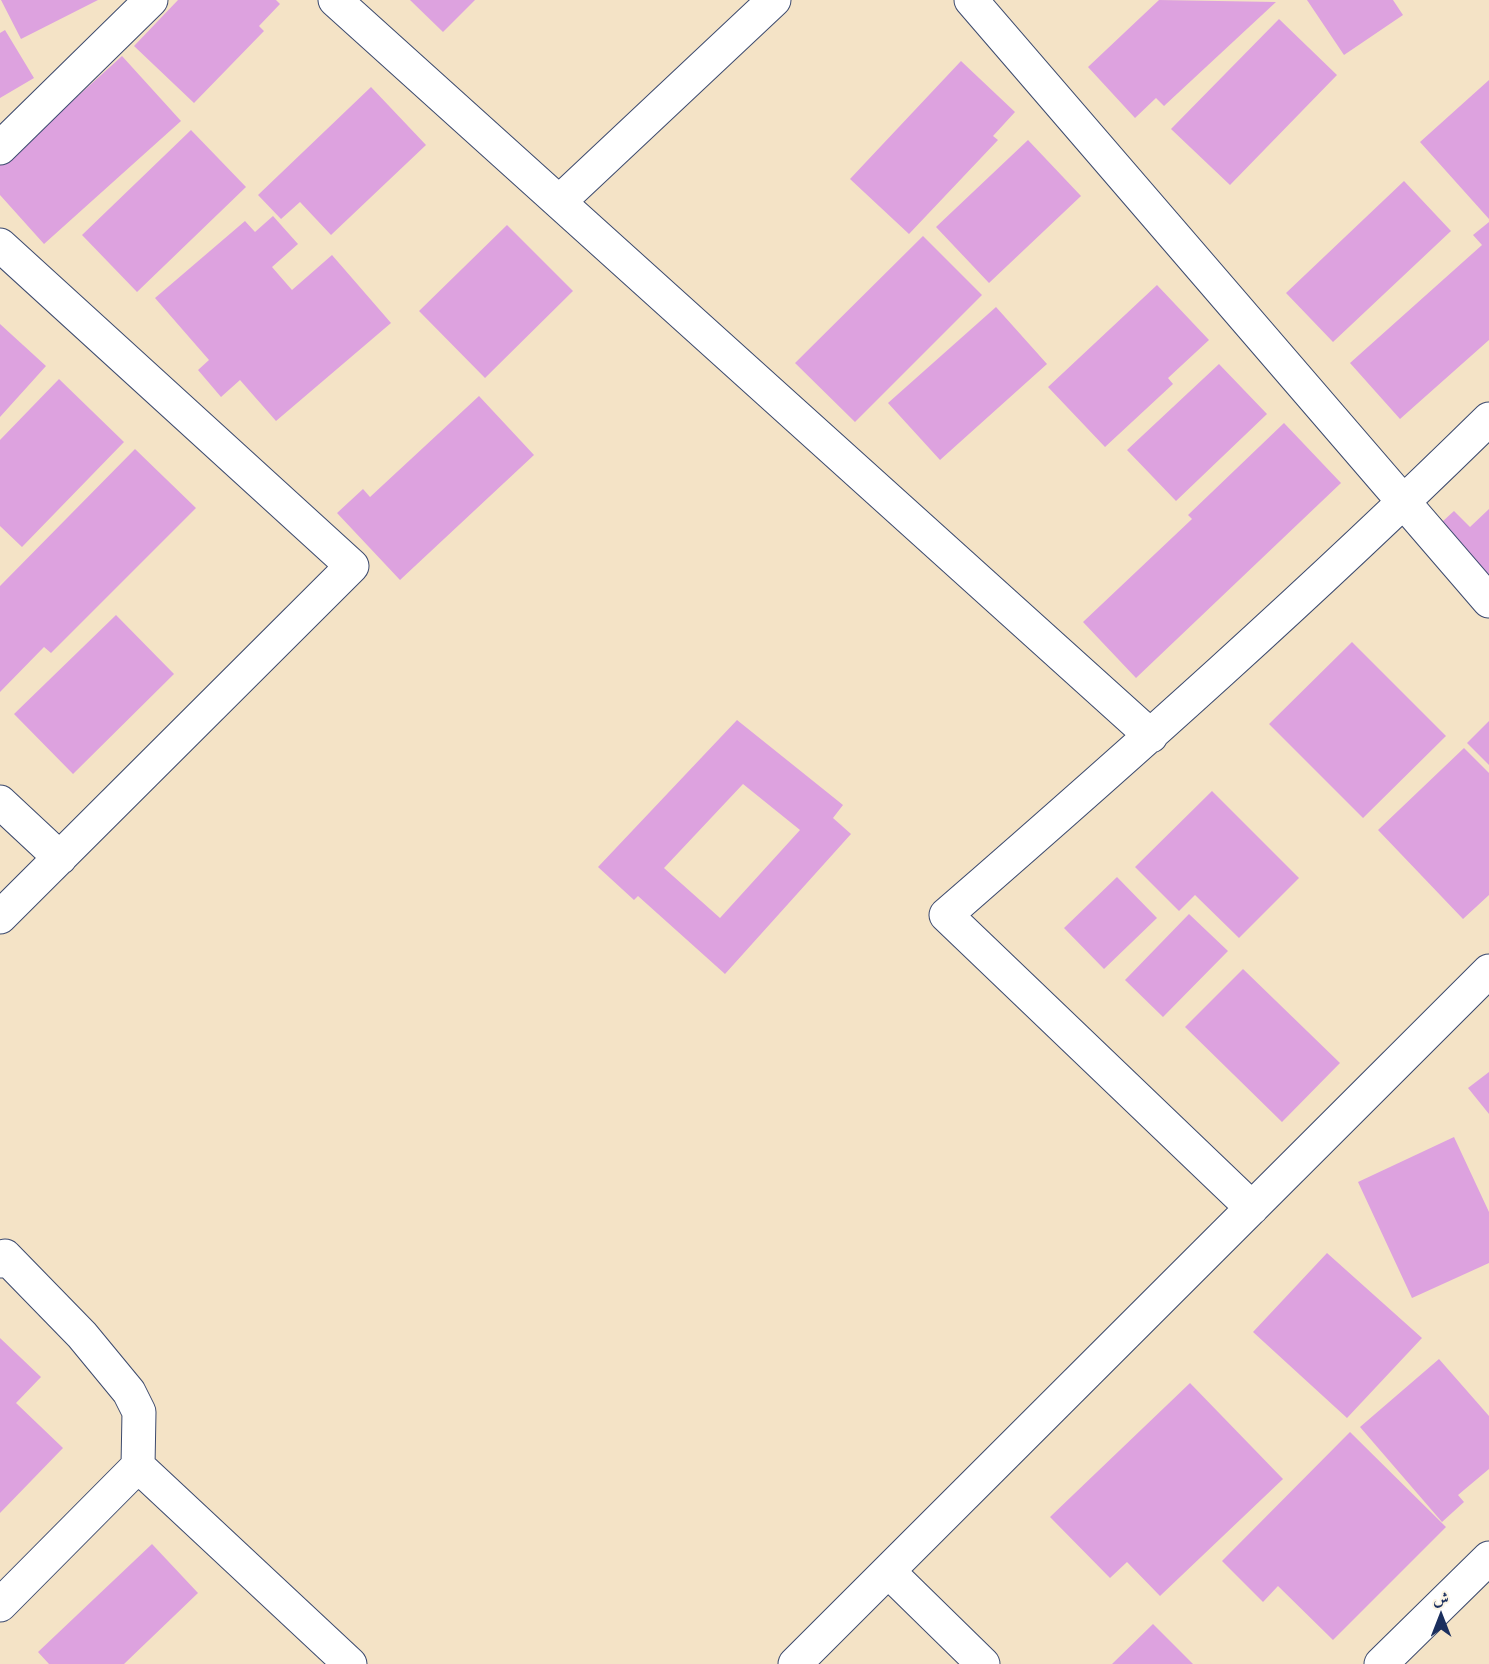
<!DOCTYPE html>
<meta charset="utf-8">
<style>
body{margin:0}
#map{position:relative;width:1489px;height:1664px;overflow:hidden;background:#f4e3c6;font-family:"Gentium Book Plus",Amiri,serif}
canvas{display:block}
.north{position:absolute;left:1411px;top:1586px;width:60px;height:60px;-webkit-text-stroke:4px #fcf5e5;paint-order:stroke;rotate:0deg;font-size:16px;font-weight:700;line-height:24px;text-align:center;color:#1b2f5e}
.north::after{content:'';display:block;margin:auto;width:21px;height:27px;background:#1b2f5e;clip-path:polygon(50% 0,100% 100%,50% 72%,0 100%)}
</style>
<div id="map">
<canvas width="1489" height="1664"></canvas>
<div class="north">ش</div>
</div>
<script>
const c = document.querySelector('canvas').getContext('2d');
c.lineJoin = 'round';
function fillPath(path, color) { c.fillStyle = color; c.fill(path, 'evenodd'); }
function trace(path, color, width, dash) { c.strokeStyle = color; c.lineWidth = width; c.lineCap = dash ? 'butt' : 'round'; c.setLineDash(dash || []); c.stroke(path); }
const building = new Path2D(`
 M1,0H98L21,39Z
 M178,0H276L280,4L259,26L264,31L194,103L134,46Z
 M410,0H475L443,32Z
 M1159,0L1276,2L1164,106L1156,98L1135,118L1088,67Z
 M1307,0H1393L1403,15L1344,55Z
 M1279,19L1337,75L1230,185L1171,129Z
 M5,30L34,78L0,98V33Z
 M122,56L181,121L44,244L0,195V153L14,154Z
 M961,61L1015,112L993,136L998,140L909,234L850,179Z
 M1489,80V219L1420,142Z
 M371,87L426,145L331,235L300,202L281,219L258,195Z
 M191,130L246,187L137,292L82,235Z
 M1028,140L1081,196L989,283L936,227Z
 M1404,181L1451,231L1333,342L1286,293Z
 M273,216L298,244L272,267L292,290L332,255L391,323L276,421L240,380L221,397L198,370L209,360L155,298L245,221L255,232Z
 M1489,222V340L1400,419L1350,363L1482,245L1473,235Z
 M507,225L573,291L485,378L419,311Z
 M923,236L982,295L855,422L795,363Z
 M1157,285L1209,340L1168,378L1173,384L1105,447L1048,387Z
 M996,307L1047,364L940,460L888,403Z
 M0,324L46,366L0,417Z
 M1219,364L1267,414L1176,501L1127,450Z
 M59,379L124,442L22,547L0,526V440Z
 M479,396L534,455L400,580L337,513L363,489L370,497Z
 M1284,423L1341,483L1136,678L1083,622L1192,519L1188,515Z
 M135,449L196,508L51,653L44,647L0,692V586Z
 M1489,509V592L1431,532L1454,511L1470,527Z
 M116,615L174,674L73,774L14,714Z
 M1352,642L1446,736L1363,818L1269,724Z
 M737,720L843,805L833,818L851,834L725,974L638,896L634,900L598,867ZM743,784L800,830L720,918L664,868Z
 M1489,721V765L1467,743Z
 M1464,748L1489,773V895L1463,919L1378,830Z
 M1212,791L1299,878L1239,938L1195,895L1179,911L1135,867Z
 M1117,877L1157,918L1104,969L1064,928Z
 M1189,914L1228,951L1163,1017L1125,980Z
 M1243,969L1340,1063L1282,1122L1185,1027Z
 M1489,1072V1114L1468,1088Z
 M1454,1137L1489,1212V1263L1412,1298L1358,1182Z
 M1327,1253L1422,1338L1347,1418L1253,1332Z
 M0,1338L41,1377L16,1403L63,1448L0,1513Z
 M1439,1359L1489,1416V1469L1458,1495L1464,1502L1442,1522L1360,1427Z
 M1190,1383L1283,1479L1160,1596L1127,1562L1110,1578L1050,1517Z
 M1350,1432L1446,1527L1333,1640L1278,1586L1263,1602L1222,1561Z
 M152,1544L198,1593L124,1664H49L38,1652Z
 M1153,1624L1193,1664H1112Z`);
const street = new Path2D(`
 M335,0L1151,736
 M971,0L1489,601
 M0,148L151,0
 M559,202L774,0
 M0,245L352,566L0,917
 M0,802L60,858
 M1252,1208L946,915C1131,754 1314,591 1489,419
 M0,1261L5,1256L82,1335L129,1392L139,1412L138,1466
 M888,1571L983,1664
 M0,1605L138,1466L350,1664
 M795,1664L1489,971
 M1381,1664L1489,1558`);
fillPath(building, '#dda2df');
trace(street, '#3c4a6e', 35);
trace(street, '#fff', 33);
</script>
